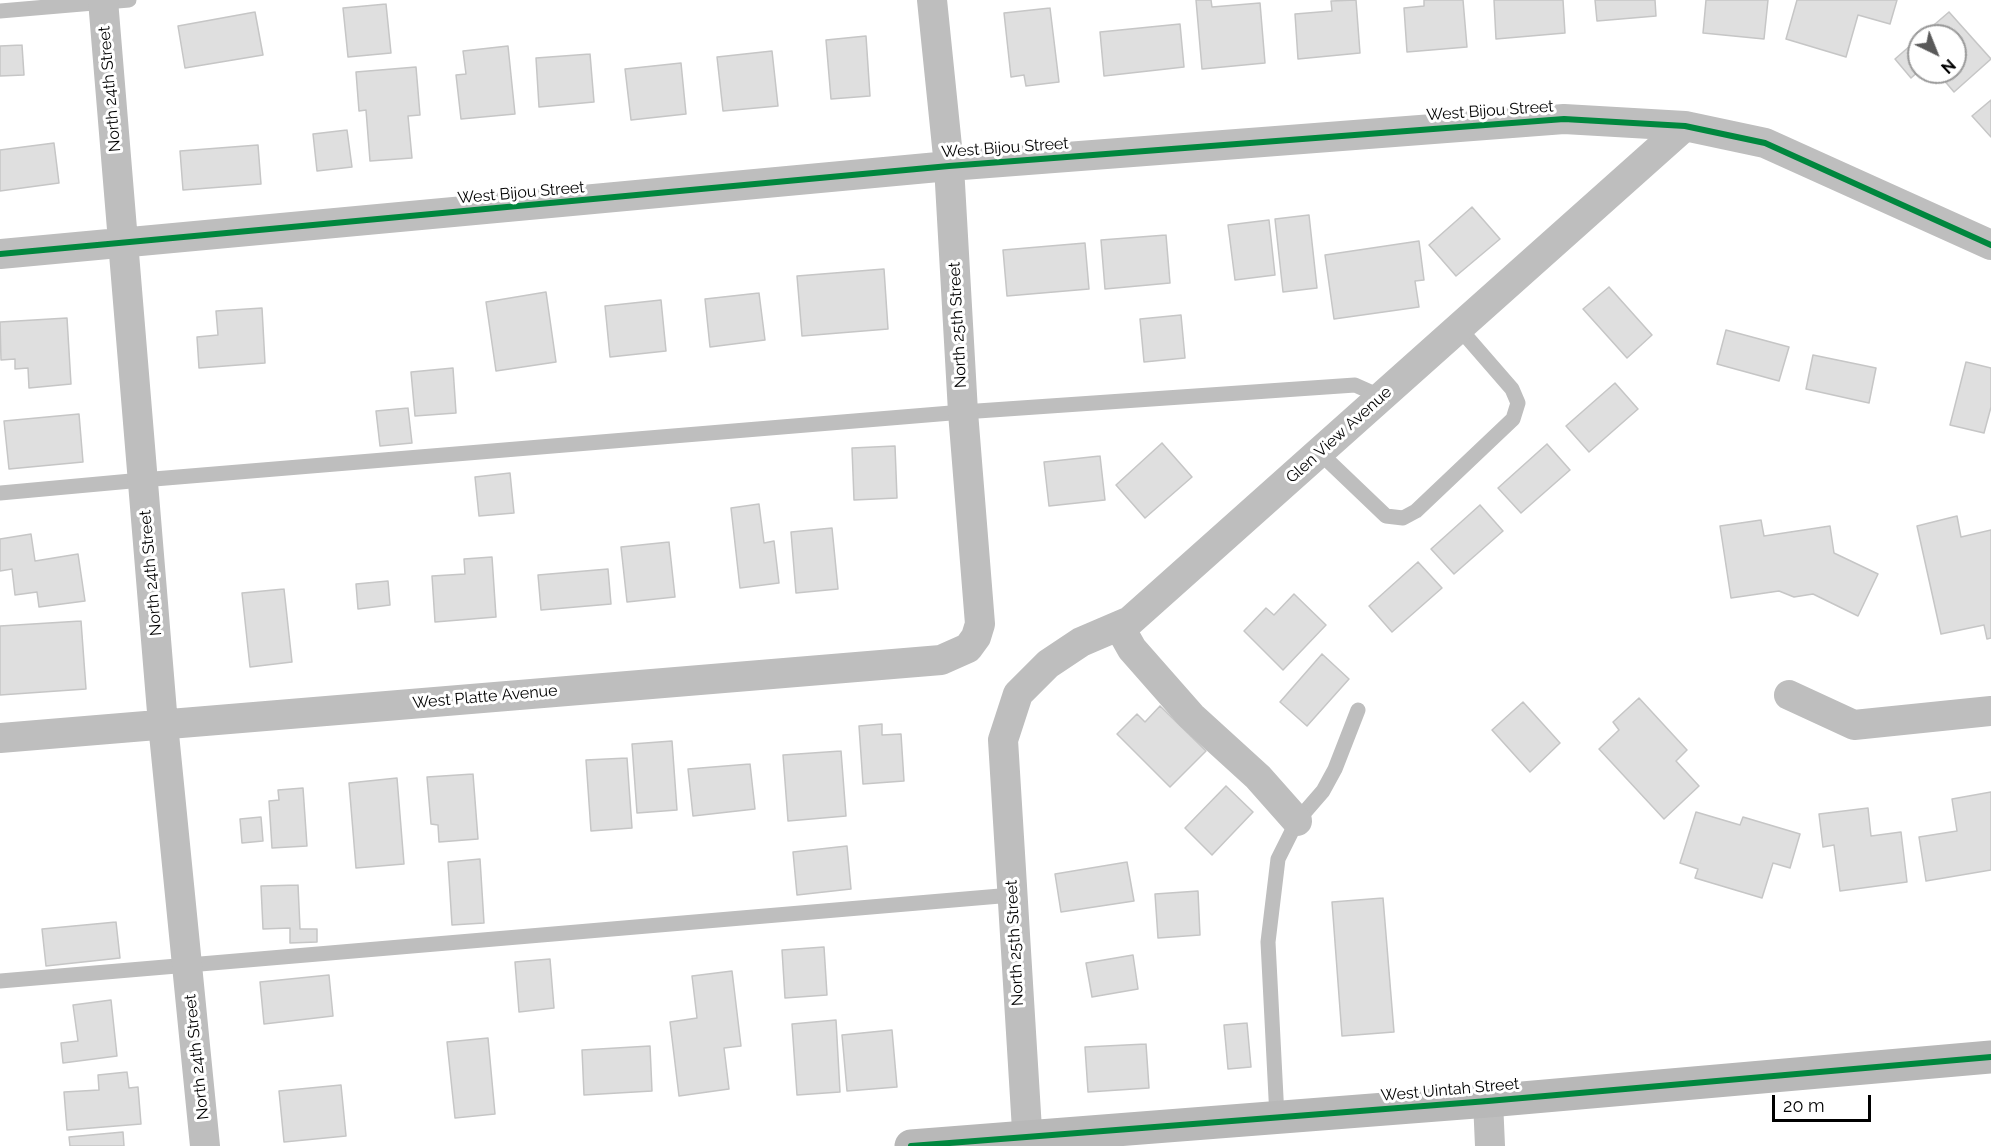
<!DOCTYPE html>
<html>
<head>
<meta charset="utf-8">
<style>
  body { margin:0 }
  #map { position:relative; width:1991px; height:1146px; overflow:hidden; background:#fff; font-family:Raleway,sans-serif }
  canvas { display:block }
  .north { position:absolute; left:1907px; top:24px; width:60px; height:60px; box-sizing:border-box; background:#fff; border:2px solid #999; border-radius:50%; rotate:137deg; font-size:16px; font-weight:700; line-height:24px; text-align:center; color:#000 }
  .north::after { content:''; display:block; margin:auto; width:21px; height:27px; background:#595959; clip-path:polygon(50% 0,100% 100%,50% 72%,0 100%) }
  .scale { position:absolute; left:1772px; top:1095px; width:99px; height:27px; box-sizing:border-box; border:3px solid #000; border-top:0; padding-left:8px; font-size:18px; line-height:21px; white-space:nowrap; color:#000; -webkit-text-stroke:4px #fff; paint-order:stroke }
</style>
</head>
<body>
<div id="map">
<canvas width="1991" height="1146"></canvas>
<div class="north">N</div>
<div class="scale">20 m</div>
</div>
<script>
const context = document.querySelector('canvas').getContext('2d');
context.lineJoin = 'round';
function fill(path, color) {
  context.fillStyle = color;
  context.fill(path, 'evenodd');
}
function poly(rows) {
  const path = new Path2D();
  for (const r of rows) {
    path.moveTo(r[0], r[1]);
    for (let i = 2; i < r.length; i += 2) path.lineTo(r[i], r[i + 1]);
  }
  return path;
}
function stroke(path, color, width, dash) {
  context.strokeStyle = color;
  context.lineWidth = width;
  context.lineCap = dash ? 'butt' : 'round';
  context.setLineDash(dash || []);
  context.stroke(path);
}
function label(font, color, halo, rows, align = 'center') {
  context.font = font + ' Raleway,sans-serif';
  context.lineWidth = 6;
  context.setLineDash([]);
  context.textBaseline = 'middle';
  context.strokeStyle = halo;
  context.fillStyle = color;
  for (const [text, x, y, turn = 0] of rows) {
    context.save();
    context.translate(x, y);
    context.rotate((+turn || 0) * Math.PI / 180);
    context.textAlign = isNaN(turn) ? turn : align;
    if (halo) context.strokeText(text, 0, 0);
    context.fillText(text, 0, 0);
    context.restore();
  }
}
const building = poly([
  [1196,0,1211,0,1212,7,1260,3,1265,63,1202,69,1196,0],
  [1356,0,1360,53,1298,59,1295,14,1332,11,1331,1,1356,0],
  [1424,0,1463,0,1467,47,1407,52,1404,8,1424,6,1424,0],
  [1494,0,1563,0,1565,33,1496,39,1494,0],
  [1595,0,1655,0,1656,16,1597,21,1595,0],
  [1706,0,1768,0,1764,39,1703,33,1706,0],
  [1797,0,1897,0,1890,24,1858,15,1846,57,1786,39,1797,0],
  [386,4,391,53,348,57,343,8,386,4],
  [1050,8,1059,82,1026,86,1024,75,1011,77,1004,13,1050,8],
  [255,12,263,55,185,68,178,26,255,12],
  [1949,12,1991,59,1954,92,1937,72,1955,72,1955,36,1921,36,1949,12],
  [1180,24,1184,67,1104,76,1100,32,1180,24],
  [866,36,870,96,831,99,826,40,866,36],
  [1919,38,1919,71,1911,78,1895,59,1919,38],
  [22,45,24,75,0,76,0,46,22,45],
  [508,46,515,114,461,119,456,75,466,74,463,51,508,46],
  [772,51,778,106,723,111,717,57,772,51],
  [590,54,594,102,539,107,536,58,590,54],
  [681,63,686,114,631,120,625,69,681,63],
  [416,67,420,115,408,116,412,158,370,161,366,110,359,111,356,72,416,67],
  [1991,100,1991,137,1972,116,1991,100],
  [347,130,352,167,317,171,313,134,347,130],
  [54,143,59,183,0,191,0,150,54,143],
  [258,145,261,184,183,190,180,151,258,145],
  [1472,207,1500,239,1456,276,1429,245,1472,207],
  [1309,215,1317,288,1283,292,1275,219,1309,215],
  [1269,220,1275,275,1235,280,1228,225,1269,220],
  [1166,235,1170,283,1105,289,1101,240,1166,235],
  [1419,241,1424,280,1415,281,1419,307,1334,319,1325,255,1419,241],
  [1085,243,1089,289,1007,296,1003,250,1085,243],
  [884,269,888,329,802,336,797,276,884,269],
  [1609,287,1652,335,1627,358,1583,309,1609,287],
  [546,292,556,362,496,371,486,302,546,292],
  [759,293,765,340,710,347,705,299,759,293],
  [661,300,666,351,610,357,605,306,661,300],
  [262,308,265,363,199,368,197,337,218,335,216,311,262,308],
  [1181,315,1185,358,1144,362,1140,319,1181,315],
  [67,318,71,384,29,388,28,368,15,369,15,359,1,360,0,322,67,318],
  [1726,330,1789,347,1779,381,1717,364,1726,330],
  [1813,355,1876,368,1869,403,1806,389,1813,355],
  [1966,362,1991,368,1991,407,1984,433,1950,425,1966,362],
  [453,368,456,413,415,416,411,372,453,368],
  [1615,383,1638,409,1589,452,1566,426,1615,383],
  [408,408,412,443,380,446,376,411,408,408],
  [79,414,83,462,9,469,4,421,79,414],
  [1162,443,1192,477,1145,518,1116,485,1162,443],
  [1547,444,1570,470,1521,513,1498,488,1547,444],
  [895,446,897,498,854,500,852,448,895,446],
  [1100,456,1105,500,1049,506,1044,462,1100,456],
  [510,473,514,513,479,516,475,477,510,473],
  [759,504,764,543,774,541,779,583,740,588,731,508,759,504],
  [1480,505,1503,531,1454,574,1431,549,1480,505],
  [1957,516,1961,537,1991,530,1991,638,1987,639,1984,625,1941,634,1917,526,1957,516],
  [1761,520,1764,536,1830,526,1834,553,1878,574,1858,616,1813,594,1794,597,1779,591,1731,598,1720,526,1761,520],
  [832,528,838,589,796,593,791,532,832,528],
  [31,534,35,561,78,554,85,601,39,607,37,592,15,595,12,569,0,571,0,539,31,534],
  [669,542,675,597,627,602,621,547,669,542],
  [492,557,496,617,435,622,432,576,465,574,464,559,492,557],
  [1418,562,1442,588,1392,632,1369,606,1418,562],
  [608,569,611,604,541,610,538,575,608,569],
  [388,581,390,605,358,609,356,584,388,581],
  [284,589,292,662,250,667,242,593,284,589],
  [1294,594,1326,625,1283,670,1244,631,1266,608,1274,615,1294,594],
  [81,621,86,689,0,695,0,626,81,621],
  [1322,654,1349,679,1307,726,1280,702,1322,654],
  [1639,698,1687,750,1676,761,1699,786,1664,819,1599,749,1619,730,1613,722,1639,698],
  [1523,702,1560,743,1530,772,1492,730,1523,702],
  [1160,706,1206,751,1170,787,1117,734,1137,714,1145,722,1160,706],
  [882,724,882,735,901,734,904,781,863,784,859,726,882,724],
  [672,741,677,810,637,813,632,744,672,741],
  [841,751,846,816,788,821,783,755,841,751],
  [627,758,632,828,591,831,586,760,627,758],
  [750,764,755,809,693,816,688,769,750,764],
  [473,774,478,839,439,842,438,825,431,824,427,777,473,774],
  [397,778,404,864,356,868,349,783,397,778],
  [1226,786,1253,812,1212,855,1185,828,1226,786],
  [303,788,307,846,272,848,269,801,279,800,278,790,303,788],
  [1991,792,1991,870,1926,881,1919,837,1957,831,1952,799,1991,792],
  [1868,808,1871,836,1901,832,1907,882,1840,891,1834,845,1823,847,1819,814,1868,808],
  [1696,812,1740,825,1743,817,1800,834,1790,868,1773,863,1762,898,1695,878,1698,869,1680,863,1696,812],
  [261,817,263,841,242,843,240,819,261,817],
  [847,846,851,889,797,895,793,852,847,846],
  [480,859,484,923,452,925,448,862,480,859],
  [1127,862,1134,901,1061,912,1055,874,1127,862],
  [298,885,300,929,317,929,317,942,290,943,290,928,263,929,261,886,298,885],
  [1198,891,1200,935,1158,938,1155,894,1198,891],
  [1383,898,1394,1032,1342,1036,1332,902,1383,898],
  [116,922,120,958,46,966,42,929,116,922],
  [824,947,827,995,785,998,782,950,824,947],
  [1133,955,1138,989,1092,997,1086,963,1133,955],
  [550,959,554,1008,519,1012,515,962,550,959],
  [732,971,741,1046,724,1048,729,1089,679,1096,670,1022,697,1018,692,976,732,971],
  [329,975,333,1016,264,1024,260,982,329,975],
  [111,1000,117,1056,63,1063,61,1043,78,1041,73,1005,111,1000],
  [836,1020,840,1092,797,1095,792,1024,836,1020],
  [1247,1023,1251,1067,1228,1069,1224,1025,1247,1023],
  [892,1030,897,1087,847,1091,842,1035,892,1030],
  [488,1038,495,1114,455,1118,447,1042,488,1038],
  [1146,1044,1149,1088,1088,1092,1085,1047,1146,1044],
  [650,1046,652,1091,584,1095,582,1050,650,1046],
  [127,1072,129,1088,138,1087,141,1124,67,1130,64,1092,99,1090,98,1075,127,1072],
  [341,1085,346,1136,284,1142,279,1091,341,1085],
  [123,1132,124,1146,70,1146,69,1137,123,1132]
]);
fill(building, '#dfdfdf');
stroke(building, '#c6c6c6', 1.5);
stroke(poly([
  [0,11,129,0],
  [1319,452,1386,516,1403,518,1416,511,1513,419,1518,403,1512,389,1459,328],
  [0,493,142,480,963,412,1355,385,1382,397],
  [0,981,1012,895],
  [1277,1117,1268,942,1278,859,1297,821,1323,791,1335,769,1358,710]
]), '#bebebe', 15);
stroke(poly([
  [103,0,163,724,205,1146],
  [0,254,949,166,1564,119,1685,126,1765,143,1991,245],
  [1119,626,1132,649,1191,716,1258,777,1297,821],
  [1789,695,1854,725,1991,711],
  [0,738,941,660,968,648,976,637,980,624,963,412,949,166,932,0],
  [1488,1101,1490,1146],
  [1028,1146,1003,740,1018,694,1048,664,1081,642,1130,621,1685,126]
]), '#bebebe', 30);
stroke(poly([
  [911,1146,1488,1101,1991,1057]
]), '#b8b8b8', 33);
stroke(poly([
  [0,254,949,166,1564,119,1685,126,1765,143,1991,245],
  [911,1146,1488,1101,1991,1057]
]), '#00873e', 6);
label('16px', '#000', '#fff', [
  ["North 24th Street",110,89,-95],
  ["West Bijou Street",1490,111,-4],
  ["West Bijou Street",1005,148,-4],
  ["West Bijou Street",521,193,-5],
  ["North 25th Street",958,325,-93],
  ["Glen View Avenue",1339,435,-42],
  ["North 24th Street",151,573,-95],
  ["West Platte Avenue",485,697,-5],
  ["North 25th Street",1015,943,-93],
  ["North 24th Street",197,1057,-96],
  ["West Uintah Street",1450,1090,-5]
]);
</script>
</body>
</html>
